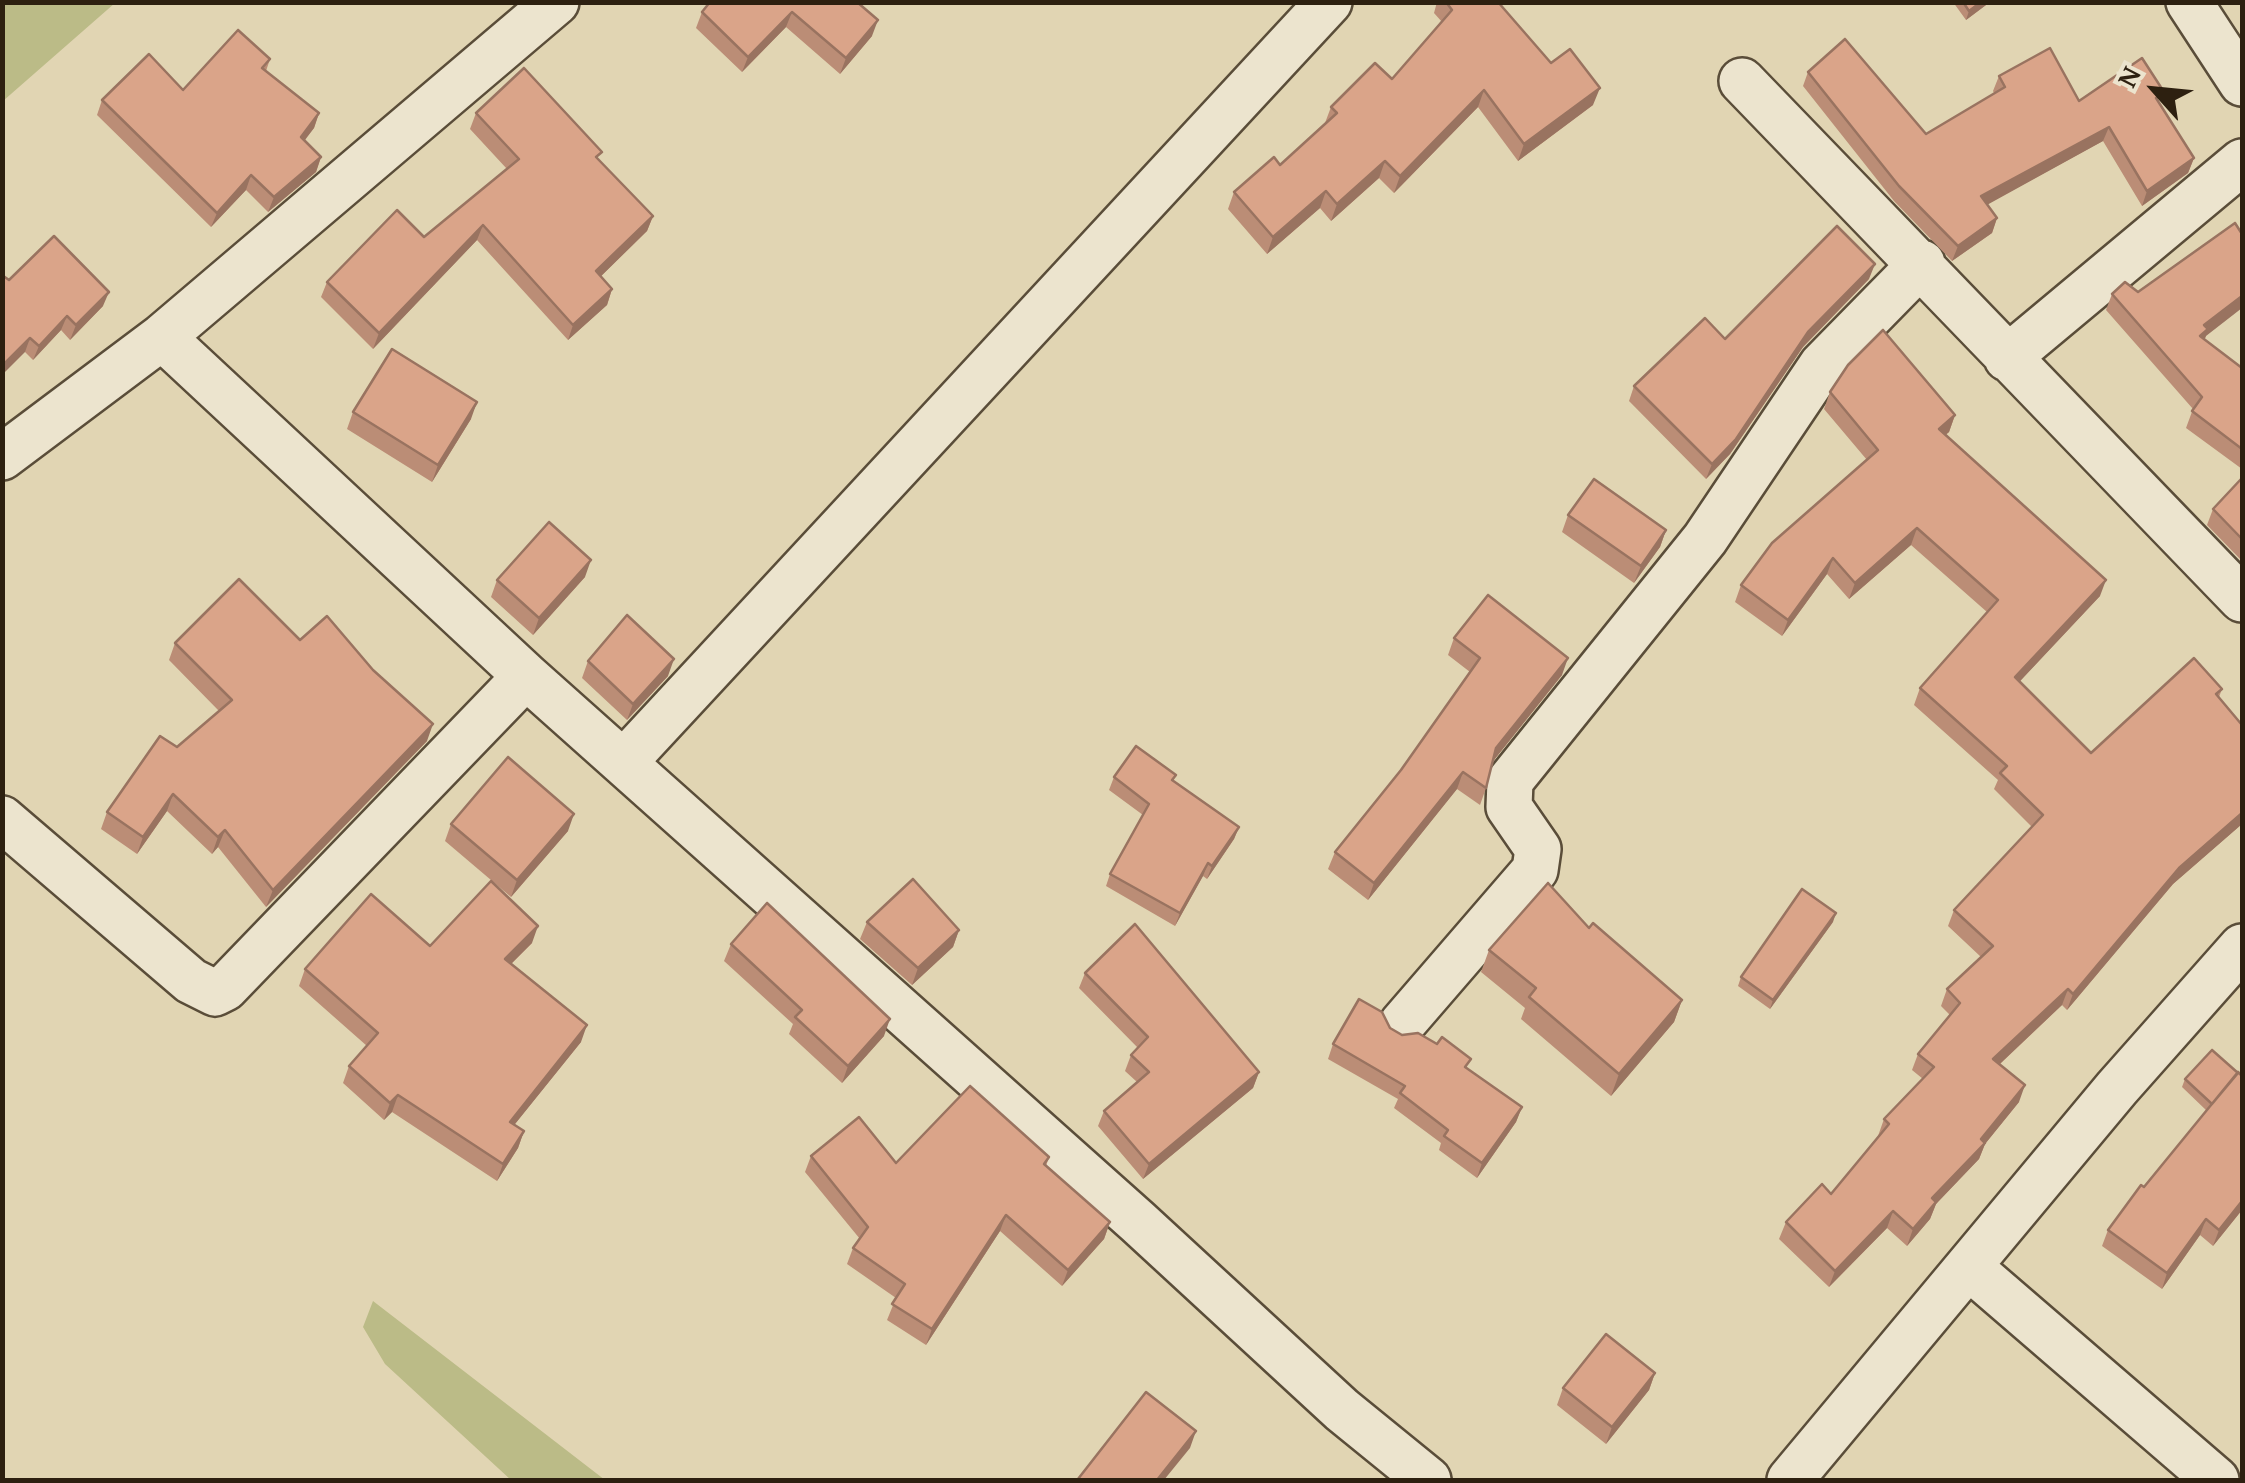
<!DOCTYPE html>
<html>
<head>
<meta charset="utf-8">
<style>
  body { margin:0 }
  #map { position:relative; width:2245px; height:1483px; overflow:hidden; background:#e1d5b3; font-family:"Gentium Book Plus",serif }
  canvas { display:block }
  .frame { position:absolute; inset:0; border:5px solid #2d2010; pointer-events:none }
  .north { position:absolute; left:2105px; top:40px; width:100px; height:100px; -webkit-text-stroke:8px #ece4ce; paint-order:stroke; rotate:297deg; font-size:28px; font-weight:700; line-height:40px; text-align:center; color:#2d2010 }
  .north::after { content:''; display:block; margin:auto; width:35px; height:45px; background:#2d2010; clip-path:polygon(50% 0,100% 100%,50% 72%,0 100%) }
</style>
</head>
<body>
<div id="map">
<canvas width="2245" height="1483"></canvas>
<div class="frame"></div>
<div class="north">N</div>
</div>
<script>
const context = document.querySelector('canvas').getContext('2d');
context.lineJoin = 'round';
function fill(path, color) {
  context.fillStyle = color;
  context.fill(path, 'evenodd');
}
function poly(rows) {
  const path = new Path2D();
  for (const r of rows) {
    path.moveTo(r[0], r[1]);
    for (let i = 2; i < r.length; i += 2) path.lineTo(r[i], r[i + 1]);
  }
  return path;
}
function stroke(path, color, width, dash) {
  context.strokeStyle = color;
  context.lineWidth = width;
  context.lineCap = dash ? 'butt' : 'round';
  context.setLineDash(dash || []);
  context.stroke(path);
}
fill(poly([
  [3,2,115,2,115,3,3,101],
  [373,1301,605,1480,511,1480,385,1364,363,1327]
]), '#bbbb87');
const minor = poly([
  [2189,2,2242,83],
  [1742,81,2242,599],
  [162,337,526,676,1138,1222,1342,1410,1428,1480],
  [2007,358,2242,162],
  [2,457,162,337,556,2],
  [624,762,1329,2],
  [2,819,191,981,215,993,225,988,526,676],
  [1402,1024,1535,870,1538,849,1509,807,1510,781,1705,539,1822,365,1922,263],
  [1969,1267,2216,1480],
  [1790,1480,2117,1088,2242,947]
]);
stroke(minor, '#5a4d39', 50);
stroke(minor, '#ece4ce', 45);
fill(poly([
  [857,2,872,36,840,74,786,27,742,72,696,28,702,12],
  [1437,2,1498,2,1551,63,1593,105,1518,161,1478,107,1394,193,1379,178,1331,221,1320,208,1267,254,1228,209,1234,192,1280,165,1325,123,1331,107,1392,79,1442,22,1434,13],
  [1953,2,1990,2,1966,20],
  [270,59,266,71,319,113,314,128,304,140,321,157,316,172,268,212,246,190,211,227,97,115,102,100,183,90],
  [1808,72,1926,134,1994,93,1993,91,1999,76,2079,101,2160,104,2194,158,2188,173,2142,206,2103,141,1987,204,1997,218,1992,233,1952,261,1894,201,1803,86],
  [476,113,599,160,653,216,647,231,601,276,612,289,607,305,568,340,477,240,373,349,321,297,327,282,424,237,507,169,470,129],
  [1869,279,1803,347,1730,454,1706,479,1629,401,1634,386,1725,339],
  [9,280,103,306,70,340,61,330,33,360,25,352],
  [2112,294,2206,336,2204,340,2242,368,2242,469,2186,428,2193,409,2106,310],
  [1830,392,1955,415,1949,432,1945,435,2100,596,2019,682,2091,753,2222,689,2219,697,2242,725,2242,824,2173,884,2067,1010,2062,1005,2000,1064,2019,1102,1985,1144,1979,1159,1936,1204,1930,1219,1907,1246,1887,1228,1829,1287,1779,1239,1786,1222,1831,1194,1878,1136,1884,1119,1923,1079,1912,1070,1918,1054,1950,1015,1941,1006,1947,989,1981,957,1948,926,1954,910,2032,827,1994,789,1998,780,1914,705,1920,688,1987,612,1911,545,1849,599,1827,574,1782,636,1735,602,1741,585,1867,460,1824,409],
  [353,412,471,419,432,482,347,429],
  [2242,478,2242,561,2207,525,2213,509],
  [1568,515,1666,530,1660,547,1634,583,1562,532],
  [585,577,533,635,491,597,497,580],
  [1454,638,1562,675,1493,761,1486,788,1480,805,1457,789,1368,900,1328,869,1335,852,1401,770,1470,672,1448,655],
  [300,640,427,741,266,907,218,847,212,854,167,811,137,854,101,829,107,812,219,711,169,660,175,643],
  [588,661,668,676,627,720,582,678],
  [1176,775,1173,781,1239,827,1234,839,1207,879,1203,876,1175,926,1106,886,1110,874,1143,815,1109,790,1114,777],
  [451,824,568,831,511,897,445,841],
  [867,922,959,930,953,947,912,985,860,939],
  [1833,922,1770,1009,1738,986,1741,977],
  [1589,928,1682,1000,1674,1022,1611,1096,1521,1019,1525,1008,1481,972,1489,950],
  [532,943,511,964,581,1042,514,1125,524,1131,518,1148,497,1181,392,1112,384,1120,343,1083,349,1066,367,1046,299,986,305,969,430,946],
  [731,944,884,1036,842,1083,789,1034,793,1024,724,961],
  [1085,973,1259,1072,1253,1088,1143,1179,1098,1126,1104,1111,1137,1082,1125,1071,1131,1055,1138,1048,1079,988],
  [1333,1044,1467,1068,1522,1107,1516,1122,1477,1178,1439,1150,1441,1143,1394,1108,1398,1099,1328,1059],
  [2238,1073,2242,1076,2242,1210,2213,1246,2200,1235,2162,1289,2102,1246,2108,1230,2207,1111,2182,1087,2185,1079],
  [811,1156,896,1163,1049,1157,1046,1166,1110,1222,1104,1239,1062,1286,1000,1231,926,1345,887,1320,896,1298,847,1264,853,1248,860,1239,805,1172],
  [1655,1373,1649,1390,1606,1444,1557,1405,1563,1388]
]), '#bb8d76');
fill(poly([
  [1981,2,1990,2,1966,20,1969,11],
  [792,12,786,27,742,72,748,57],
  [878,20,872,36,840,74,846,58],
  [1600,88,1593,105,1518,161,1524,144],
  [1484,90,1478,107,1394,193,1400,176],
  [319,113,314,128,296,152,301,137],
  [2109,127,2103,141,1976,211,1981,196],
  [321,157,316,172,268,212,274,197],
  [2194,158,2188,173,2142,206,2147,191],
  [1385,161,1379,178,1331,221,1337,204],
  [251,175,246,190,211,227,217,213],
  [1326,191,1320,208,1267,254,1273,237],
  [653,216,647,231,590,287,596,271],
  [1997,218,1992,233,1952,261,1958,246],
  [483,225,477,240,373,349,379,333],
  [1875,264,1869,279,1803,347,1730,454,1706,479,1712,464,1808,332],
  [612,289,607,305,568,340,573,325],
  [109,292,103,306,70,340,76,325],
  [2242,296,2242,308,2206,336,2202,345,2194,353,2204,325],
  [67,316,61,330,33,360,39,346],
  [30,338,25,352,2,375,2,366],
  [477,402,471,419,432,482,438,465],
  [1955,415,1949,432,1933,446,1939,429],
  [1917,528,1911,545,1849,599,1855,583],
  [1666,530,1660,547,1634,583,1641,566],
  [1833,558,1827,574,1782,636,1788,620],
  [591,560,585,577,533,635,539,618],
  [2106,580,2100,596,2008,694,2015,677],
  [1568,658,1562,675,1490,765,1496,748],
  [674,659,668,676,627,720,633,704],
  [433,724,427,741,266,907,273,890],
  [1463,772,1457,789,1368,900,1374,883],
  [173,794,167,811,137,854,143,837],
  [2242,813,2242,824,2173,884,2067,1010,2073,994,2179,868],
  [574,814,568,831,511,897,517,880],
  [1239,827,1234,839,1207,879,1212,866],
  [225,830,218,847,212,854,218,837],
  [1208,863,1203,876,1175,926,1180,913],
  [1836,913,1833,922,1770,1009,1773,1000],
  [538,926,532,943,499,976,505,959],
  [959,930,953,947,912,985,918,968],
  [2068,989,2062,1005,1987,1076,1993,1059],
  [1682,1000,1674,1022,1611,1096,1619,1074],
  [890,1019,884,1036,842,1083,848,1066],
  [587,1025,581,1042,503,1139,510,1122],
  [1259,1072,1253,1088,1143,1179,1149,1164],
  [2025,1085,2019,1102,1985,1144,1979,1159,1936,1204,1930,1219,1907,1246,1913,1229,1932,1198],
  [398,1095,392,1112,384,1120,390,1103],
  [1522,1107,1516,1122,1477,1178,1482,1163],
  [524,1131,518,1148,497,1181,503,1164],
  [2242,1201,2242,1210,2213,1246,2219,1230],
  [1893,1211,1887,1228,1829,1287,1835,1271],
  [1006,1215,1000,1231,926,1345,932,1329],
  [2206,1219,2200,1235,2162,1289,2167,1273],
  [1110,1222,1104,1239,1062,1286,1068,1270],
  [1655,1373,1649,1390,1606,1444,1612,1427],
  [1196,1431,1190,1448,1164,1480,1157,1480]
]), '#997360');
const building = poly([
  [710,2,857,2,878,20,846,58,792,12,748,57,702,12,710,2],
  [1446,2,1498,2,1551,63,1570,49,1600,88,1524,144,1484,90,1400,176,1385,161,1337,204,1326,191,1273,237,1234,192,1274,157,1280,165,1337,113,1331,107,1375,63,1392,79,1452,10,1446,2],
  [1963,2,1981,2,1969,11,1963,2],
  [238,30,270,59,262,68,319,113,301,137,321,157,274,197,251,175,217,213,102,100,149,54,183,90,238,30],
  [1845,39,1926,134,2005,87,1999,76,2050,48,2079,101,2142,58,2164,92,2156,98,2194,158,2147,191,2109,127,1981,196,1997,218,1958,246,1899,186,1808,72,1845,39],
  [524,68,602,152,596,157,653,216,596,271,612,289,573,325,483,225,379,333,327,282,397,210,424,237,519,159,476,113,524,68],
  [2235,223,2242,234,2242,296,2204,325,2208,329,2200,336,2242,368,2242,449,2192,411,2202,397,2112,294,2125,282,2138,292,2235,223],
  [1837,226,1875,264,1808,332,1736,439,1712,464,1634,386,1705,318,1725,339,1837,226],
  [54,236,109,292,76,325,67,316,39,346,30,338,2,366,2,275,9,280,54,236],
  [1883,330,1955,415,1939,429,2106,580,2015,677,2091,753,2194,658,2222,689,2216,694,2242,725,2242,813,2179,868,2073,994,2068,989,1993,1059,2025,1085,1981,1139,1985,1143,1932,1198,1936,1202,1913,1229,1893,1211,1835,1271,1786,1222,1822,1184,1831,1194,1889,1124,1884,1119,1934,1067,1918,1054,1960,1003,1947,989,1993,946,1954,910,2043,815,2000,773,2007,766,1920,688,1998,600,1917,528,1855,583,1833,558,1788,620,1741,585,1772,543,1878,450,1830,392,1848,365,1883,330],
  [392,349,477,402,438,465,353,412,392,349],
  [2242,478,2242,539,2213,509,2242,478],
  [1594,479,1666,530,1641,566,1568,515,1594,479],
  [549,522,591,560,539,618,497,580,549,522],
  [239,579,300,640,327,616,373,670,433,724,273,890,225,830,218,837,173,794,143,837,107,812,160,736,177,747,232,700,175,643,239,579],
  [1488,595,1568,658,1496,748,1486,788,1463,772,1374,883,1335,852,1401,770,1480,658,1454,638,1488,595],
  [627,615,674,659,633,704,588,661,627,615],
  [1136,746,1176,775,1172,780,1239,827,1212,866,1208,863,1180,913,1110,874,1149,804,1114,777,1136,746],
  [508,757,574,814,517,880,451,824,508,757],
  [913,879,959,930,918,968,867,922,913,879],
  [491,881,538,926,505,959,587,1025,510,1122,524,1131,503,1164,398,1095,390,1103,349,1066,378,1033,305,969,371,894,430,946,491,881],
  [1548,883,1589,928,1593,923,1682,1000,1619,1074,1529,997,1536,988,1489,950,1548,883],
  [1802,889,1836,913,1773,1000,1741,977,1802,889],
  [767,903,890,1019,848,1066,795,1017,802,1010,731,944,767,903],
  [1135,924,1259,1072,1149,1164,1104,1111,1149,1072,1131,1055,1148,1037,1085,973,1135,924],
  [1359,999,1382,1012,1390,1028,1402,1035,1418,1033,1437,1044,1442,1037,1471,1059,1465,1067,1522,1107,1482,1163,1444,1136,1448,1130,1400,1093,1405,1086,1333,1044,1359,999],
  [2212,1050,2238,1073,2212,1104,2185,1079,2212,1050],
  [2238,1072,2242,1076,2242,1201,2219,1230,2206,1219,2167,1273,2108,1230,2141,1185,2144,1187,2238,1072],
  [970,1086,1049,1157,1044,1164,1110,1222,1068,1270,1006,1215,932,1329,892,1304,905,1284,853,1248,868,1227,811,1156,859,1117,896,1163,970,1086],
  [1606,1334,1655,1373,1612,1427,1563,1388,1606,1334],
  [1146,1392,1196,1431,1157,1480,1080,1480,1078,1479,1146,1392]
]);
fill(building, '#daa489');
stroke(building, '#997360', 2.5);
</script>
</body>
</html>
